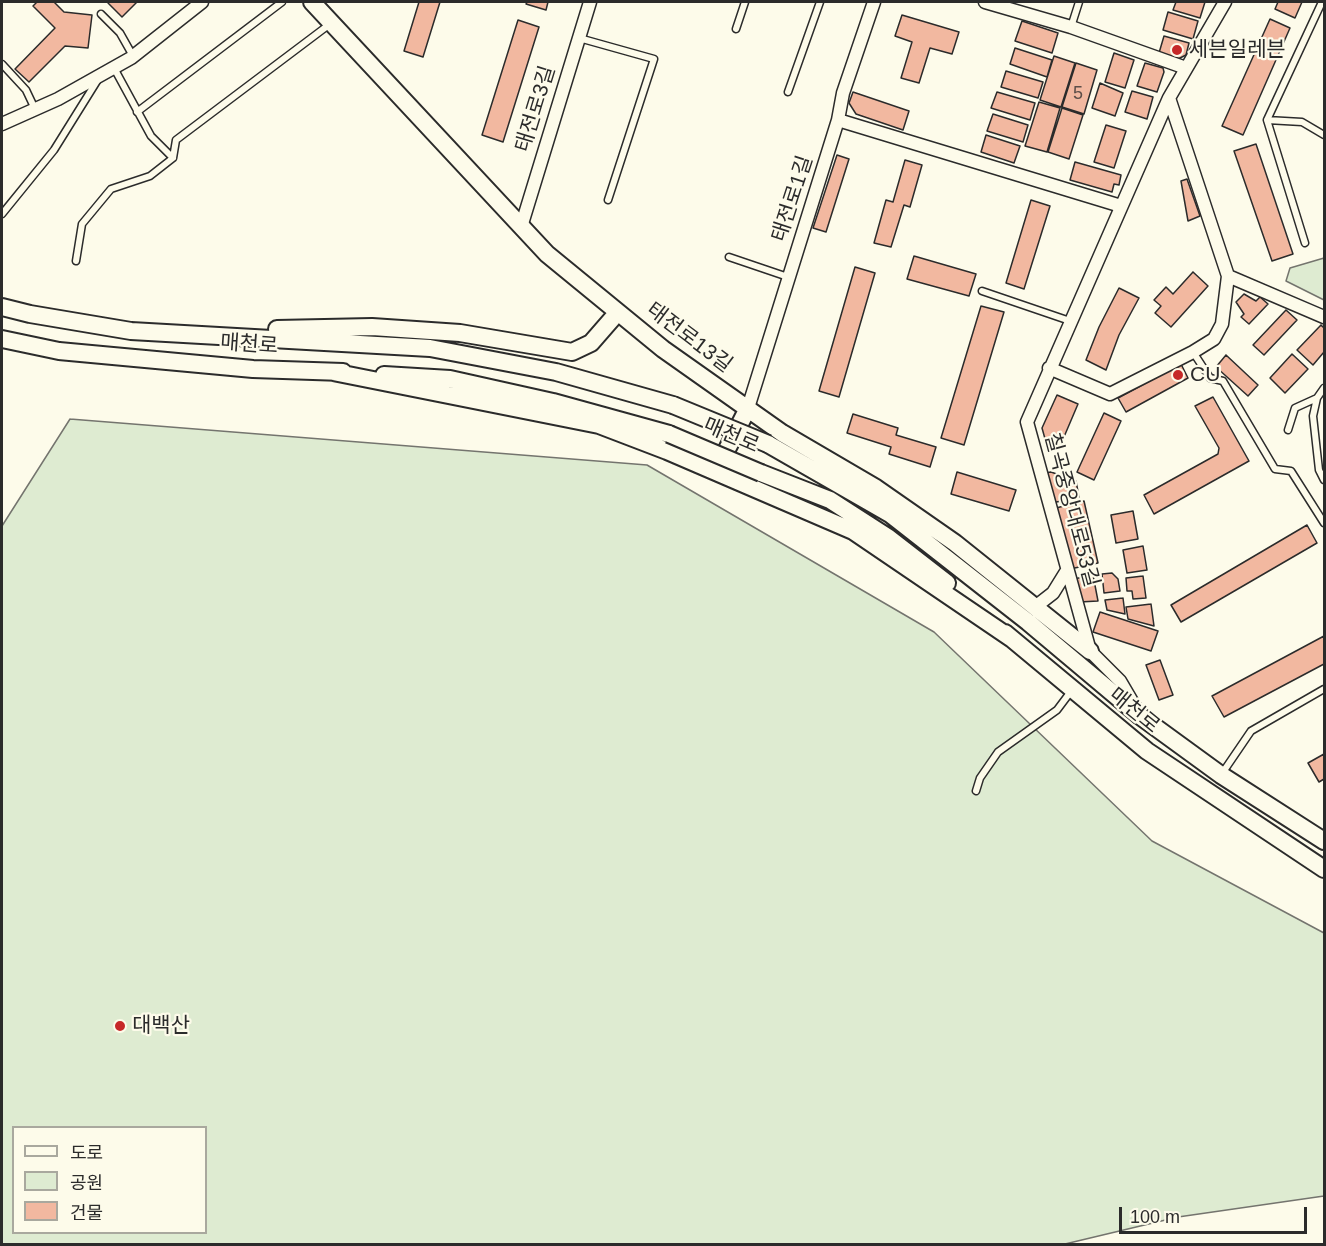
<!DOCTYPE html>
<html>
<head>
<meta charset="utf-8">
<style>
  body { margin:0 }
  #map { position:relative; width:1326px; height:1246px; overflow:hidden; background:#fdfbea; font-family:Arial,"Noto Sans KR",sans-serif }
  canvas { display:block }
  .frame { position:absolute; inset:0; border:3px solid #2b2b2b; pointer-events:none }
  .legend { position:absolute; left:12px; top:1126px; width:195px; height:108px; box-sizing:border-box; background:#fdfbea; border:2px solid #a9a89e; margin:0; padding:8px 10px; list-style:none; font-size:18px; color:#2b2b2b }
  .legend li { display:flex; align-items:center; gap:12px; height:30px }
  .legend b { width:30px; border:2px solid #a9a89e }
  .scale { position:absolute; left:1119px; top:1207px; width:188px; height:27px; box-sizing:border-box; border:3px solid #2b2b2b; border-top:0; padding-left:8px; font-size:18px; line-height:21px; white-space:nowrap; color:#2b2b2b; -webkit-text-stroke:4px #fdfbea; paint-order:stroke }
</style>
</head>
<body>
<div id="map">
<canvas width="1326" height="1246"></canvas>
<div class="frame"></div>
<ul class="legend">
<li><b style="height:8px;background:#fdfbea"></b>도로</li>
<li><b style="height:16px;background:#deebd1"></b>공원</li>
<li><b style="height:16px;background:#f2b8a0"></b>건물</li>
</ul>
<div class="scale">100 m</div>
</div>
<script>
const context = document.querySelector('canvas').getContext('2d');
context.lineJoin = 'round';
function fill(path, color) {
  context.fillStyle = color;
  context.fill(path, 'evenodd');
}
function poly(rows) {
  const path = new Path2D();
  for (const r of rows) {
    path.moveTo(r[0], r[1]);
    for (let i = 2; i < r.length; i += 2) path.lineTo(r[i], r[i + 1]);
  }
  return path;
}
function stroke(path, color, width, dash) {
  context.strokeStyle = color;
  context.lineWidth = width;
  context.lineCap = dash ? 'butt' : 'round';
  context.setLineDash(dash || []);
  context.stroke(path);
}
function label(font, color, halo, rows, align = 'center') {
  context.font = font + ' Arial,"Noto Sans KR",sans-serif';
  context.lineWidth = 4.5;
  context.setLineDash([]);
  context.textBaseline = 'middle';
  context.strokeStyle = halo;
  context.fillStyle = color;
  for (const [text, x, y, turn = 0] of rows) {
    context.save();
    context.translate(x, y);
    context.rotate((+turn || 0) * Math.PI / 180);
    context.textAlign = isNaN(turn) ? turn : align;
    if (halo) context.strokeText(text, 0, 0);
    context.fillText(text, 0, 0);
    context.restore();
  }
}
const green = poly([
  [1324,258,1324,300,1286,281,1290,268,1324,258],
  [70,419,647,465,934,632,1152,841,1324,933,1324,1196,1178,1217,1065,1244,2,1244,2,526,70,419],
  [14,1128,206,1128,206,1232,14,1232,14,1128]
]);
fill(green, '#deebd1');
stroke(green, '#74746e', 1.5);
const building = poly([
  [37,2,54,2,64,12,92,15,88,48,65,46,29,82,15,69,55,28,33,6,37,2],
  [109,2,137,2,122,17,108,3,109,2],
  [419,2,440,2,423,57,404,51,419,2],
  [527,2,548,2,546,10,526,4,527,2],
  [1176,2,1205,2,1200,18,1173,10,1176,2],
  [1278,2,1302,2,1295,18,1275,9,1278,2],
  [1168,12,1198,21,1193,39,1163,30,1168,12],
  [902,15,959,32,952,54,930,48,919,83,901,78,912,42,895,36,902,15],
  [1270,19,1290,28,1243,135,1222,126,1270,19],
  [518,20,539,27,503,142,482,135,518,20],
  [1022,21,1058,33,1052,53,1015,41,1022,21],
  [1164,36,1189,43,1186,55,1178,59,1159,53,1164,36],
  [1015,48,1052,60,1047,77,1010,64,1015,48],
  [1114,53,1134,60,1125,88,1105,82,1114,53],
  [1054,56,1075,63,1061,107,1040,100,1054,56],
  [1076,63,1097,70,1084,114,1062,107,1076,63],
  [1145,63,1163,68,1164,72,1157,92,1137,86,1145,63],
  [1006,71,1043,82,1038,98,1001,87,1006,71],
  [1100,83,1123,93,1115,116,1092,108,1100,83],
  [1132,91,1153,97,1147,119,1125,112,1132,91],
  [853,92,909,111,903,130,856,114,849,103,853,92],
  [997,92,1035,103,1030,120,991,108,997,92],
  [1039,102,1060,108,1047,152,1025,146,1039,102],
  [1062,108,1083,115,1069,159,1048,152,1062,108],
  [993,114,1028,125,1023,142,987,131,993,114],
  [1106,125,1126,131,1114,168,1094,162,1106,125],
  [986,135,1020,146,1014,163,981,152,986,135],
  [1256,144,1293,254,1272,261,1234,151,1256,144],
  [837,155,849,159,826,232,813,228,837,155],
  [905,160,922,165,910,207,904,205,891,247,874,243,886,200,893,202,905,160],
  [1075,162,1121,175,1119,185,1114,184,1112,192,1070,180,1075,162],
  [1187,179,1200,216,1188,221,1181,181,1187,179],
  [1031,200,1050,206,1024,289,1006,283,1031,200],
  [914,256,976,274,969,296,907,279,914,256],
  [855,267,875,273,839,397,819,391,855,267],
  [1193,272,1208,286,1171,327,1155,313,1161,306,1154,300,1166,287,1173,294,1193,272],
  [1119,288,1139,298,1119,335,1106,370,1086,360,1099,327,1119,288],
  [1244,294,1256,301,1260,297,1268,304,1249,324,1241,317,1244,314,1236,302,1244,294],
  [981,306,1004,312,964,445,941,438,981,306],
  [1286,310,1297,320,1264,355,1253,345,1286,310],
  [1321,325,1324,328,1324,352,1313,365,1297,350,1321,325],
  [1292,354,1308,369,1285,393,1270,378,1292,354],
  [1226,355,1258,385,1248,396,1216,367,1226,355],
  [1181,364,1188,378,1126,412,1118,398,1181,364],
  [1057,395,1078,404,1058,451,1047,446,1042,428,1057,395],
  [1213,397,1249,461,1154,514,1144,495,1218,454,1219,448,1195,406,1213,397],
  [1104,413,1121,421,1094,480,1077,472,1104,413],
  [853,414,898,428,896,435,936,447,930,467,889,454,891,447,847,433,853,414],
  [957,472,1016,490,1009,511,951,494,957,472],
  [1051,472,1076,481,1079,497,1052,503,1045,473,1051,472],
  [1084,501,1098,563,1070,569,1056,508,1084,501],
  [1133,511,1138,539,1116,543,1111,515,1133,511],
  [1307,525,1317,543,1181,622,1171,605,1307,525],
  [1143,546,1147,570,1127,573,1123,550,1143,546],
  [1112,573,1118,579,1120,591,1104,593,1102,574,1112,573],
  [1093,575,1098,601,1079,602,1074,579,1093,575],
  [1143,576,1146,598,1133,599,1132,591,1127,591,1126,578,1143,576],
  [1123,598,1125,614,1107,610,1105,600,1123,598],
  [1151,604,1154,626,1128,619,1126,607,1151,604],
  [1100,612,1158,631,1151,651,1093,632,1100,612],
  [1324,636,1324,664,1224,717,1212,696,1324,636],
  [1160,660,1173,695,1159,700,1146,665,1160,660],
  [1324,754,1324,779,1319,782,1308,763,1324,754]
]);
fill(building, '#f2b8a0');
stroke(building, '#2b2b2b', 1.5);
const service = poly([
  [101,14,120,33,133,56],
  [1071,27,1079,2],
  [736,29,745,2],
  [579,38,654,59,608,200],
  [2,64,26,90,35,109],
  [114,68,151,136,173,158,176,140,330,24],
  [788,92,820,2],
  [137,112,282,2],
  [1267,120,1302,122,1324,135],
  [2,214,54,150,97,81],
  [1305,243,1267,120,1322,2],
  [729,257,788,277],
  [76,261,82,224,111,189,150,176,173,158],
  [982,291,1070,321],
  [1193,352,1210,378,1223,381,1275,469,1291,471,1324,523],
  [1324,388,1317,398,1313,416,1319,470,1324,480],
  [1288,430,1295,408,1317,398],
  [1221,775,1251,731,1324,689],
  [976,791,980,778,998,752,1057,710,1072,690]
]);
const minor = poly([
  [985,2,1071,27,1186,68],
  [838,120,1121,206],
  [2,124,58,99,131,58,202,2],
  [521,227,590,2],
  [1228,276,1324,317],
  [1049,368,1110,394,1193,352,1214,339,1222,324,1228,276,1169,98],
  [748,408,838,120,843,93,874,2],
  [1035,607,1053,593,1066,572],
  [1137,710,1120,681,1090,651,1027,422,1169,98,1225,2]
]);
const secondary = poly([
  [312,2,547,254,663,349,782,433,876,488,955,543,1090,651],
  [2,307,30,314,131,331,430,348,556,372,673,405],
  [277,329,372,327,460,333,572,352,591,343,618,312],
  [2,339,59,351,253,369,343,372],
  [333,372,599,425,667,451,853,531,1012,639],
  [384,375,450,379,553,402,669,434],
  [768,444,890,514,1028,622,1140,716,1221,775,1324,841],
  [717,469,748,408],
  [761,473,830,500,889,538,947,583],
  [1005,633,1147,751,1324,869]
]);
stroke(service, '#2b2b2b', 9);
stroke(minor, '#2b2b2b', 15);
stroke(secondary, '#2b2b2b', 20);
stroke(service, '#fdfbea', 6);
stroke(minor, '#fdfbea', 12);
stroke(secondary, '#fdfbea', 16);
const secondaryBridge = poly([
  [673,405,768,444],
  [669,434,761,473]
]);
stroke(secondaryBridge, '#2b2b2b', 20, []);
stroke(secondaryBridge, '#fdfbea', 16);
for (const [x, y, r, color] of [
  [1177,50,6,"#c62828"],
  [1178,375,6,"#c62828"],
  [120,1026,6,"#c62828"]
]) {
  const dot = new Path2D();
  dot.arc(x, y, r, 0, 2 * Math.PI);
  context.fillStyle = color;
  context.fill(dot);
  stroke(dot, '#fdfbea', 2);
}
label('18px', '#5d4e48', null, [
  ["5",1078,94]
]);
label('21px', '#2b2b2b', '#fdfbea', [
  ["세븐일레븐",1189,50],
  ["CU",1190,375],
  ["대백산",132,1026]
], 'left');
label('21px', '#2b2b2b', '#fdfbea', [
  ["태전로3길",536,109,-73],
  ["태전로1길",793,199,-72],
  ["태전로13길",689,338,37],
  ["매천로",249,345,4],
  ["매천로",731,436,23],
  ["칠곡중앙대로53길",1071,510,75],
  ["매천로",1134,711,39]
]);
</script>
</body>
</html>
